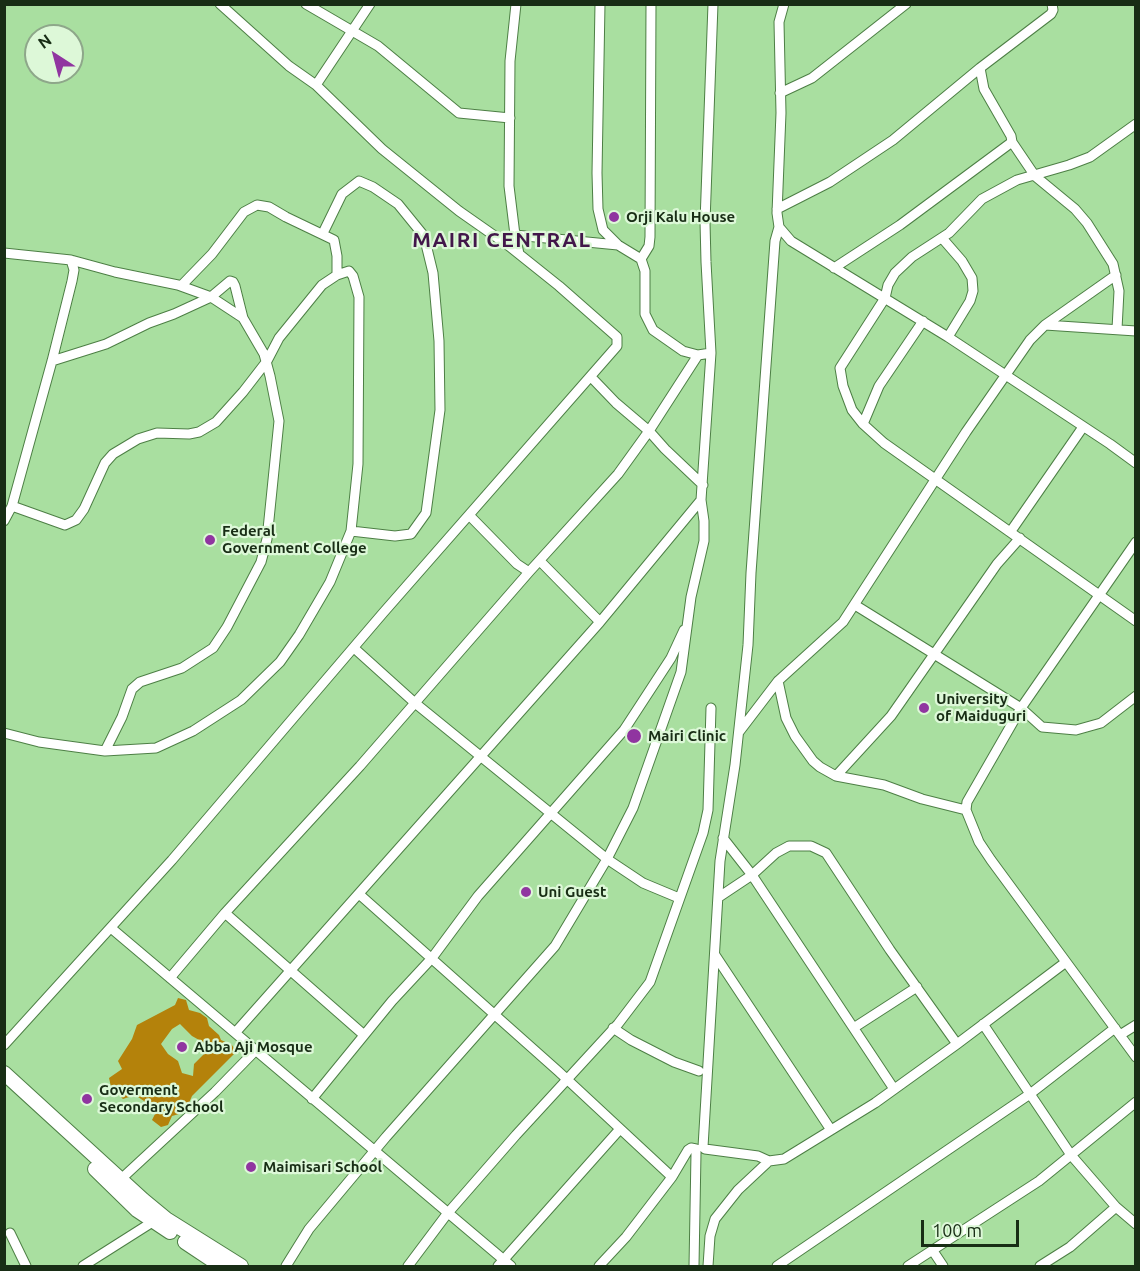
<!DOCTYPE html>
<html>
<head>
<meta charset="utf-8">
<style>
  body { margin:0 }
  #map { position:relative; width:1140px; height:1271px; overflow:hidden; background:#a9dfa0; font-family:Ubuntu,sans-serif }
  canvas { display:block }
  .frame { position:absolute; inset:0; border:6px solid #182d15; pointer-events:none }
  .north { position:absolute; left:24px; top:24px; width:60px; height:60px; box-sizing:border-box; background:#ddf8d8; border:2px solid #8ea78a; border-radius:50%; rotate:324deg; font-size:16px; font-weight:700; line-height:24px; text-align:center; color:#182d15 }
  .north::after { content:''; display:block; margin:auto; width:21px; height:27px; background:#9035a0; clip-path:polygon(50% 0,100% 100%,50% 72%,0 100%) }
  .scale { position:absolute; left:921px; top:1220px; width:98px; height:27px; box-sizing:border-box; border:3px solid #182d15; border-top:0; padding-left:8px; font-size:18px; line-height:21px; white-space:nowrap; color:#182d15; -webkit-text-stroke:4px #ddf8d8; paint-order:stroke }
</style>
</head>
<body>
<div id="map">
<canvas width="1140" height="1271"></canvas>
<div class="frame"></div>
<div class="north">N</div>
<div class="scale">100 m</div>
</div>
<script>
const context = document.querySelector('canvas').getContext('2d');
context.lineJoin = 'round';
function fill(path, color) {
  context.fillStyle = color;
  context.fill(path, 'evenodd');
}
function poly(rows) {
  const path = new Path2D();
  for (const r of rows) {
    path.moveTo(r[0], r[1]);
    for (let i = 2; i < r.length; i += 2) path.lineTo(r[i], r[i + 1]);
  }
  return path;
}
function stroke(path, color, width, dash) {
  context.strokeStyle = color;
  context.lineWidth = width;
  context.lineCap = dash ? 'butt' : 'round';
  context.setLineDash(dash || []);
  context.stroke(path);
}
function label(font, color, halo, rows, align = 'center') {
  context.font = font + ' Ubuntu,sans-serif';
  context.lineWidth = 4.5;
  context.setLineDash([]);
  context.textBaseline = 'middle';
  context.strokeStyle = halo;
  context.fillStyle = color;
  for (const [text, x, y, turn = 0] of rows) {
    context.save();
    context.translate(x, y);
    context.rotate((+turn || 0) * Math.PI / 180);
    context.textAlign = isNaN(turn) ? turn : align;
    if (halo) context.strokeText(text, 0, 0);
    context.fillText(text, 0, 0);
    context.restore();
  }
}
fill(poly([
  [178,998,186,1000,189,1010,200,1013,207,1018,209,1026,219,1035,221,1040,232,1045,236,1052,192,1096,189,1103,181,1107,179,1114,172,1116,168,1125,161,1127,152,1120,155,1114,150,1105,135,1095,123,1099,111,1087,109,1078,122,1069,118,1061,132,1039,137,1025,175,1005],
  [180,1024,192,1036,208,1045,204,1054,194,1064,193,1076,182,1073,178,1061,168,1054,161,1044,172,1029]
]), '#b4820b');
const minor = poly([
  [306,4,378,46,459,113,510,118],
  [516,4,510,61,509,186,515,235,519,254],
  [600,4,597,173,598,209,603,230,618,245,641,259,645,271,645,314,653,330,683,351,698,355],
  [784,4,779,22,781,113,777,213,779,227,775,241,751,573,748,645,735,765,720,861,703,1147,705,1149,758,1156,769,1161,784,1159,875,1103,957,1044,1066,962],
  [316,85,370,4],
  [780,93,812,78,906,4],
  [1136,124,1090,157,1069,165,1017,180,982,199,949,233,912,257,895,273,888,285,885,298,840,368,843,386,852,410,863,424,884,443,1136,621],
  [1012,142,1035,176,1075,209,1087,223,1113,264,1119,291,1117,329],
  [777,209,830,182,893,140,980,68,1051,14,1053,10,1052,4],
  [779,227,791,241,948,337,1110,444,1136,463],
  [323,233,342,194,359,181,373,187,398,204,424,236,433,273,439,341,440,410,426,513,411,534,395,536,351,531],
  [515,235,618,245],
  [942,238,962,261,972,278,973,291,970,301,948,337],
  [4,253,71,260,115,272,178,285,211,297,243,318,264,354,270,376,279,421,267,539,261,562,227,627,213,648,182,668,140,682,132,689,122,717,105,751],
  [641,259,649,246,650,237,651,4],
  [834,268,900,225,1012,142,1011,136,984,89,980,68],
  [181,286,212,254,244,212,257,205,269,207,286,217,334,240,337,256,337,275],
  [1045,325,1136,331],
  [52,361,106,344,149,323,174,314,211,297,230,281,233,282,235,286,243,318],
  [591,377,616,403,649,431,665,449,703,485],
  [863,424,879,386,923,321],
  [469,515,517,564,529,572],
  [4,521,12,506,52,361,72,281,74,270,71,260],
  [1011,531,1083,427],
  [1136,542,1021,708,967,802,966,810,979,842,991,860,1136,1057],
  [540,561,600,622],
  [855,605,1021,708,1042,727,1076,730,1101,723,1136,696],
  [354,648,415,703,607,859,643,883,679,898],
  [778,681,786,718,795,736,813,761,820,767,836,776,884,785,922,799,966,810],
  [739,732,778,681,843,622,966,432,1030,340,1045,325,1116,275],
  [4,733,39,742,105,751,156,748,193,731,241,700,280,662,299,635,330,582,351,531,358,464,359,297,353,276,349,271,337,275,322,285,279,338,267,361,243,392,216,422,199,432,189,434,157,433,138,439,113,454,105,463,84,509,76,520,65,525,12,506],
  [836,776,891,716,997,564,1020,538],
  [723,838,752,875,894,1089],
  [359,894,558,1071,672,1177],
  [719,897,752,875,776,853,789,846,811,846,826,853,890,950,957,1044],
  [225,913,364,1035],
  [111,928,511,1266],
  [715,955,831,1130],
  [170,978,225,913,360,766,529,572,618,474,649,431,698,355,711,353],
  [983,1024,1071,1155,1116,1207,1136,1224],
  [855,1027,917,987],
  [613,1028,631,1040,674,1062,699,1071],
  [235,1033,600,622,701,500],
  [1120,1035,1136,1025],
  [4,1045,172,860,383,613,617,346,617,337,559,286,509,246,459,211,382,149,316,85,289,66,220,4],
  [312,1099,392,1001,432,958,478,896,624,730,671,658,684,630],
  [120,1180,215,1092,255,1051],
  [10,1233,26,1266],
  [933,1251,943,1266],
  [83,1266,154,1221],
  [286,1266,309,1229,386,1137,555,946,607,859,633,808,681,672,691,597,704,541,704,521,701,500,711,353,706,262,705,222,713,4],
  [408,1266,447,1214,516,1135,618,1024,650,982,703,833,708,810,711,708],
  [498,1266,620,1129],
  [599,1266,626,1237,672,1177,688,1150,691,1148,696,1149,696,1153,694,1266],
  [708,1266,710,1236,715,1219,738,1190,769,1161],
  [777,1266,1030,1094,1115,1028],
  [908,1266,1039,1181,1136,1102],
  [1040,1266,1070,1247,1116,1207]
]);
const highway = poly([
  [4,1073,143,1200,166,1219,241,1266],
  [95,1169,137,1210,170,1232],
  [185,1242,221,1266]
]);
stroke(minor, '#4d7f45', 11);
stroke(highway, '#4d7f45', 16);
stroke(minor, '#fff', 9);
stroke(highway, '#fff', 14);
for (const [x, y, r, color] of [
  [614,217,6,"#9035a0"],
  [210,540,6,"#9035a0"],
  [924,708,6,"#9035a0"],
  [634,736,8,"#9035a0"],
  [526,892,6,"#9035a0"],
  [182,1047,6,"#9035a0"],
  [87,1099,6,"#9035a0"],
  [251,1167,6,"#9035a0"]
]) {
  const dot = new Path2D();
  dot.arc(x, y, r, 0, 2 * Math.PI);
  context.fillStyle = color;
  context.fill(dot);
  stroke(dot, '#ddf8d8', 2);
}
label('bold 15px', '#182d15', '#ddf8d8', [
  ["Orji Kalu House",626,217],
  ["Federal",222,531],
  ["Government College",222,548],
  ["University",936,699],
  ["of Maiduguri",936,716],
  ["Mairi Clinic",648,736],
  ["Uni Guest",538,892],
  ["Abba Aji Mosque",194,1047],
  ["Goverment",99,1090],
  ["Secondary School",99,1107],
  ["Maimisari School",263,1167]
], 'left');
context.letterSpacing = '1.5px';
label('bold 21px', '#42174a', '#ddf8d8', [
  ["MAIRI CENTRAL",502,240]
]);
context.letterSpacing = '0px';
</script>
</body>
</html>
